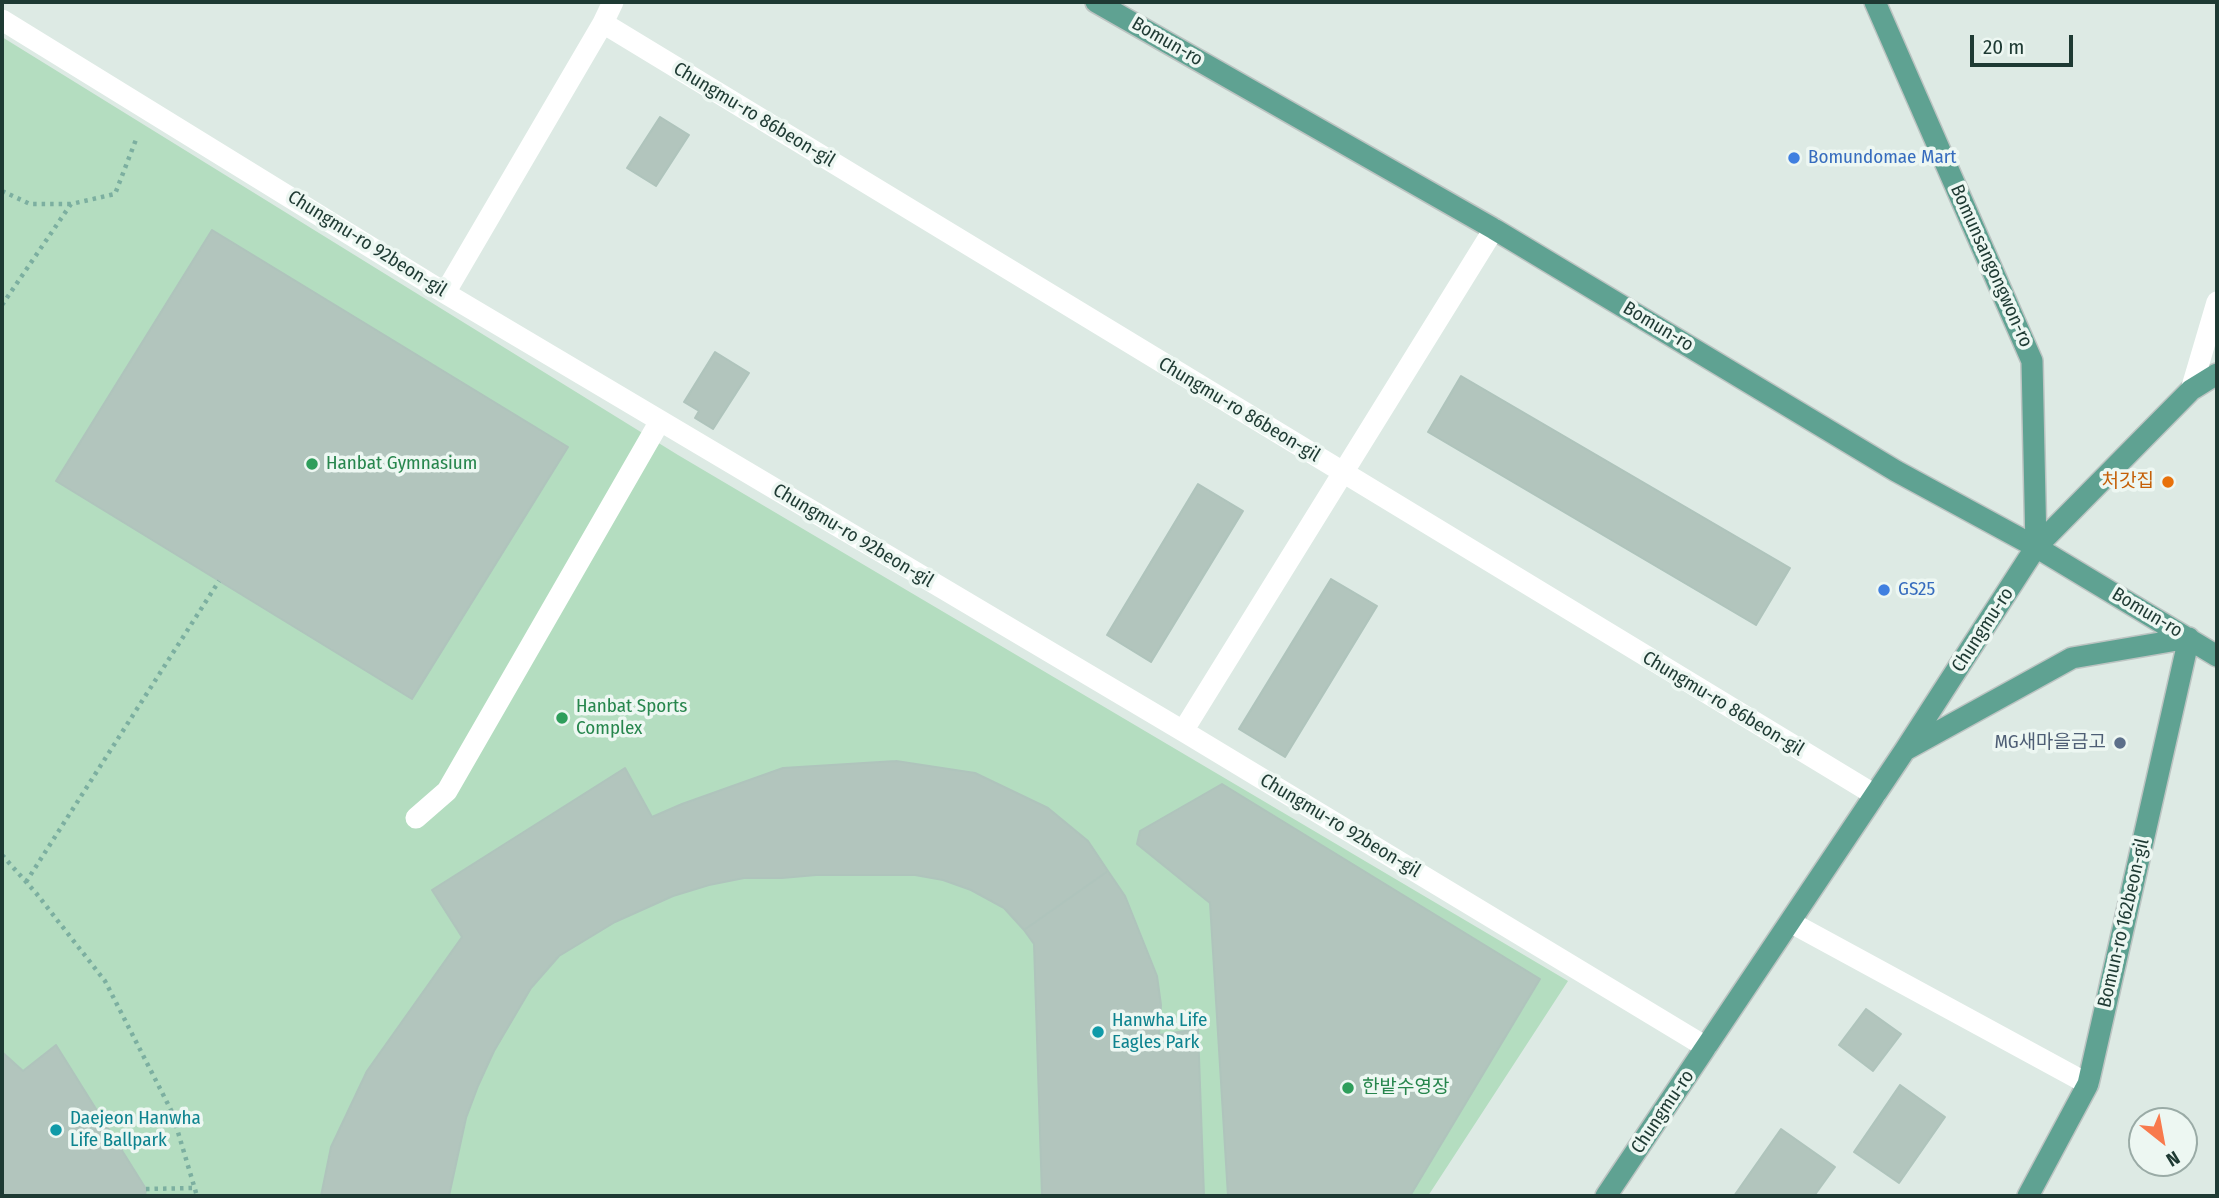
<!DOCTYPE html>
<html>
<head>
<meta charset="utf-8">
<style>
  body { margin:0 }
  #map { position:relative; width:2219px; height:1198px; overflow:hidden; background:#ddeae4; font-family:"Fira Sans Condensed",sans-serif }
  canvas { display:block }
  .frame { position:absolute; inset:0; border:4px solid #1e3a33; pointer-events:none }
  .north { position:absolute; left:2128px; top:1107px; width:70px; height:70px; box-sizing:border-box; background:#edf7f2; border:2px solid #9aaba6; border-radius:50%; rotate:149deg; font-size:19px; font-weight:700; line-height:28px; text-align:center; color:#1e3a33 }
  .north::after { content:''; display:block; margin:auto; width:24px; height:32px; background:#f87a4d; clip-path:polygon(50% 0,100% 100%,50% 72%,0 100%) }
  .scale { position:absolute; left:1970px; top:35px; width:103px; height:32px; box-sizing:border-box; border:4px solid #1e3a33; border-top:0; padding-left:9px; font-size:21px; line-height:24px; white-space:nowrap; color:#1e3a33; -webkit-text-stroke:5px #edf7f2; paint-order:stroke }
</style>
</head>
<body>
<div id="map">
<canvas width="2219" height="1198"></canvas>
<div class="frame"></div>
<div class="north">N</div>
<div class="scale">20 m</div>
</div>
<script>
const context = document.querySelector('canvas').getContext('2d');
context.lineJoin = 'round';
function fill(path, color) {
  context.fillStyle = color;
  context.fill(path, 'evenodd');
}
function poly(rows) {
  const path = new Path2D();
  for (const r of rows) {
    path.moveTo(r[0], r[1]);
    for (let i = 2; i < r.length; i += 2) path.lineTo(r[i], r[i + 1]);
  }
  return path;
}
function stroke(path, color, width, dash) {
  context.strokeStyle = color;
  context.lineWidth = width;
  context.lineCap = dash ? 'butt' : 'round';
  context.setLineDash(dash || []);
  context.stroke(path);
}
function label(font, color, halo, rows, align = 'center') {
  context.font = font + ' "Fira Sans Condensed","Noto Sans KR",sans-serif';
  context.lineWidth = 7;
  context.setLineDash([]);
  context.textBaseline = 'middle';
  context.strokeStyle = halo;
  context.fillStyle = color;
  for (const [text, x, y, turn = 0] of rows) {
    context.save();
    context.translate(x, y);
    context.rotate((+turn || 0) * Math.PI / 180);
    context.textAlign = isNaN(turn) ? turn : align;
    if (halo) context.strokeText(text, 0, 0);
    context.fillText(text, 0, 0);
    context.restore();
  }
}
fill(poly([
  [2,37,678,455,1568,981,1428,1196,2,1196]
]), '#b4ddc0');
const building = poly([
  [660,117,689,135,656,186,627,168,660,117],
  [212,230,568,447,412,699,56,481,212,230],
  [715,352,749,373,713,429,695,418,699,411,684,402,715,352],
  [1461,376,1790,568,1756,625,1428,432,1461,376],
  [1198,484,1243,511,1151,662,1107,635,1198,484],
  [1331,579,1377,606,1285,757,1239,729,1331,579],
  [896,761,975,773,1048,808,1088,841,1108,871,1024,930,1004,908,971,890,943,880,915,875,816,875,782,878,744,878,709,885,673,896,615,922,559,956,531,988,494,1051,478,1086,466,1118,449,1196,321,1196,331,1147,367,1071,462,937,432,890,625,768,652,817,682,804,783,768,896,761],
  [1222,784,1540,979,1410,1196,1228,1196,1210,903,1137,844,1140,831,1222,784],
  [1108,871,1125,896,1157,976,1161,1005,1159,1035,1198,1029,1204,1196,1042,1196,1034,944,1024,930,1108,871],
  [1866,1009,1901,1034,1873,1071,1839,1045,1866,1009],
  [56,1045,146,1189,145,1196,2,1196,2,1052,23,1071,56,1045],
  [1900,1085,1945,1117,1899,1183,1854,1152,1900,1085],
  [1781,1129,1835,1167,1814,1196,1734,1196,1781,1129]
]);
fill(building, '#b2c5bd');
stroke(building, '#afc4bc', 2);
const major = poly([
  [1096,2,1494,229,1896,471,2036,547,2217,656],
  [1875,2,2032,361,2036,547],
  [1907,749,2072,658,2189,638],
  [1606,1196,1905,750,2036,547,2191,390,2217,374],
  [2028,1196,2088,1084,2189,638]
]);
stroke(major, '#bcc4c2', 24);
stroke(poly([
  [2,191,30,204,70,204],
  [2,305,71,204,115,194,137,137],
  [2,855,36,893,105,981,172,1112,197,1196],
  [26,882,219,581],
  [146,1189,194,1188]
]), '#7cafa0', 4.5, [3.5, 5]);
stroke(poly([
  [2,20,445,293,1183,731,1706,1047],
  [603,23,1875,795],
  [445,293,603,23,613,2],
  [2191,390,2217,302],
  [1183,731,1494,229],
  [416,818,447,791,660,421],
  [1790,922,2088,1084]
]), '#fff', 21);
stroke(major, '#5fa292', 21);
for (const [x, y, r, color] of [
  [1794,158,7,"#3f7fe0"],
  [312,464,7,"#2e9e5b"],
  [2168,482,7,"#e8710a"],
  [1884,590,7,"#3f7fe0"],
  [562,718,7,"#2e9e5b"],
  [2120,743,7,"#5c6f8a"],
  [1098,1032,7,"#0f9aa8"],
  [1348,1088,7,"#2e9e5b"],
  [56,1130,7,"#0f9aa8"]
]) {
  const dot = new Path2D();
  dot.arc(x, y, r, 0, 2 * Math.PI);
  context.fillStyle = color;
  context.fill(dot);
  stroke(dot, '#edf7f2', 2.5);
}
label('19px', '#1e3a33', '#edf7f2', [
  ["Bomun-ro",1167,42,30],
  ["Chungmu-ro 86beon-gil",754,115,31],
  ["Chungmu-ro 92beon-gil",367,244,32],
  ["Bomunsangongwon-ro",1991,266,66],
  ["Bomun-ro",1658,327,31],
  ["Chungmu-ro 86beon-gil",1239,410,31],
  ["Chungmu-ro 92beon-gil",853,536,31],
  ["Bomun-ro",2147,613,31],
  ["Chungmu-ro",1983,630,-57],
  ["Chungmu-ro 86beon-gil",1723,704,31],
  ["Chungmu-ro 92beon-gil",1340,826,31],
  ["Bomun-ro 162beon-gil",2124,923,-77],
  ["Chungmu-ro",1663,1112,-56]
]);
label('19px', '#366cbe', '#edf7f2', [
  ["Bomundomae Mart",1808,158],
  ["GS25",1898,590]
], 'left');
label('19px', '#27864d', '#edf7f2', [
  ["Hanbat Gymnasium",326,464],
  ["Hanbat Sports",576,707],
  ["Complex",576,729],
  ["한밭수영장",1362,1088]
], 'left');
label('19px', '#c56008', '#edf7f2', [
  ["처갓집",2154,482]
], 'right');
label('19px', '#4e5e75', '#edf7f2', [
  ["MG새마을금고",2106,743]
], 'right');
label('19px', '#0d838f', '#edf7f2', [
  ["Hanwha Life",1112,1021],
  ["Eagles Park",1112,1043],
  ["Daejeon Hanwha",70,1119],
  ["Life Ballpark",70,1141]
], 'left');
</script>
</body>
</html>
